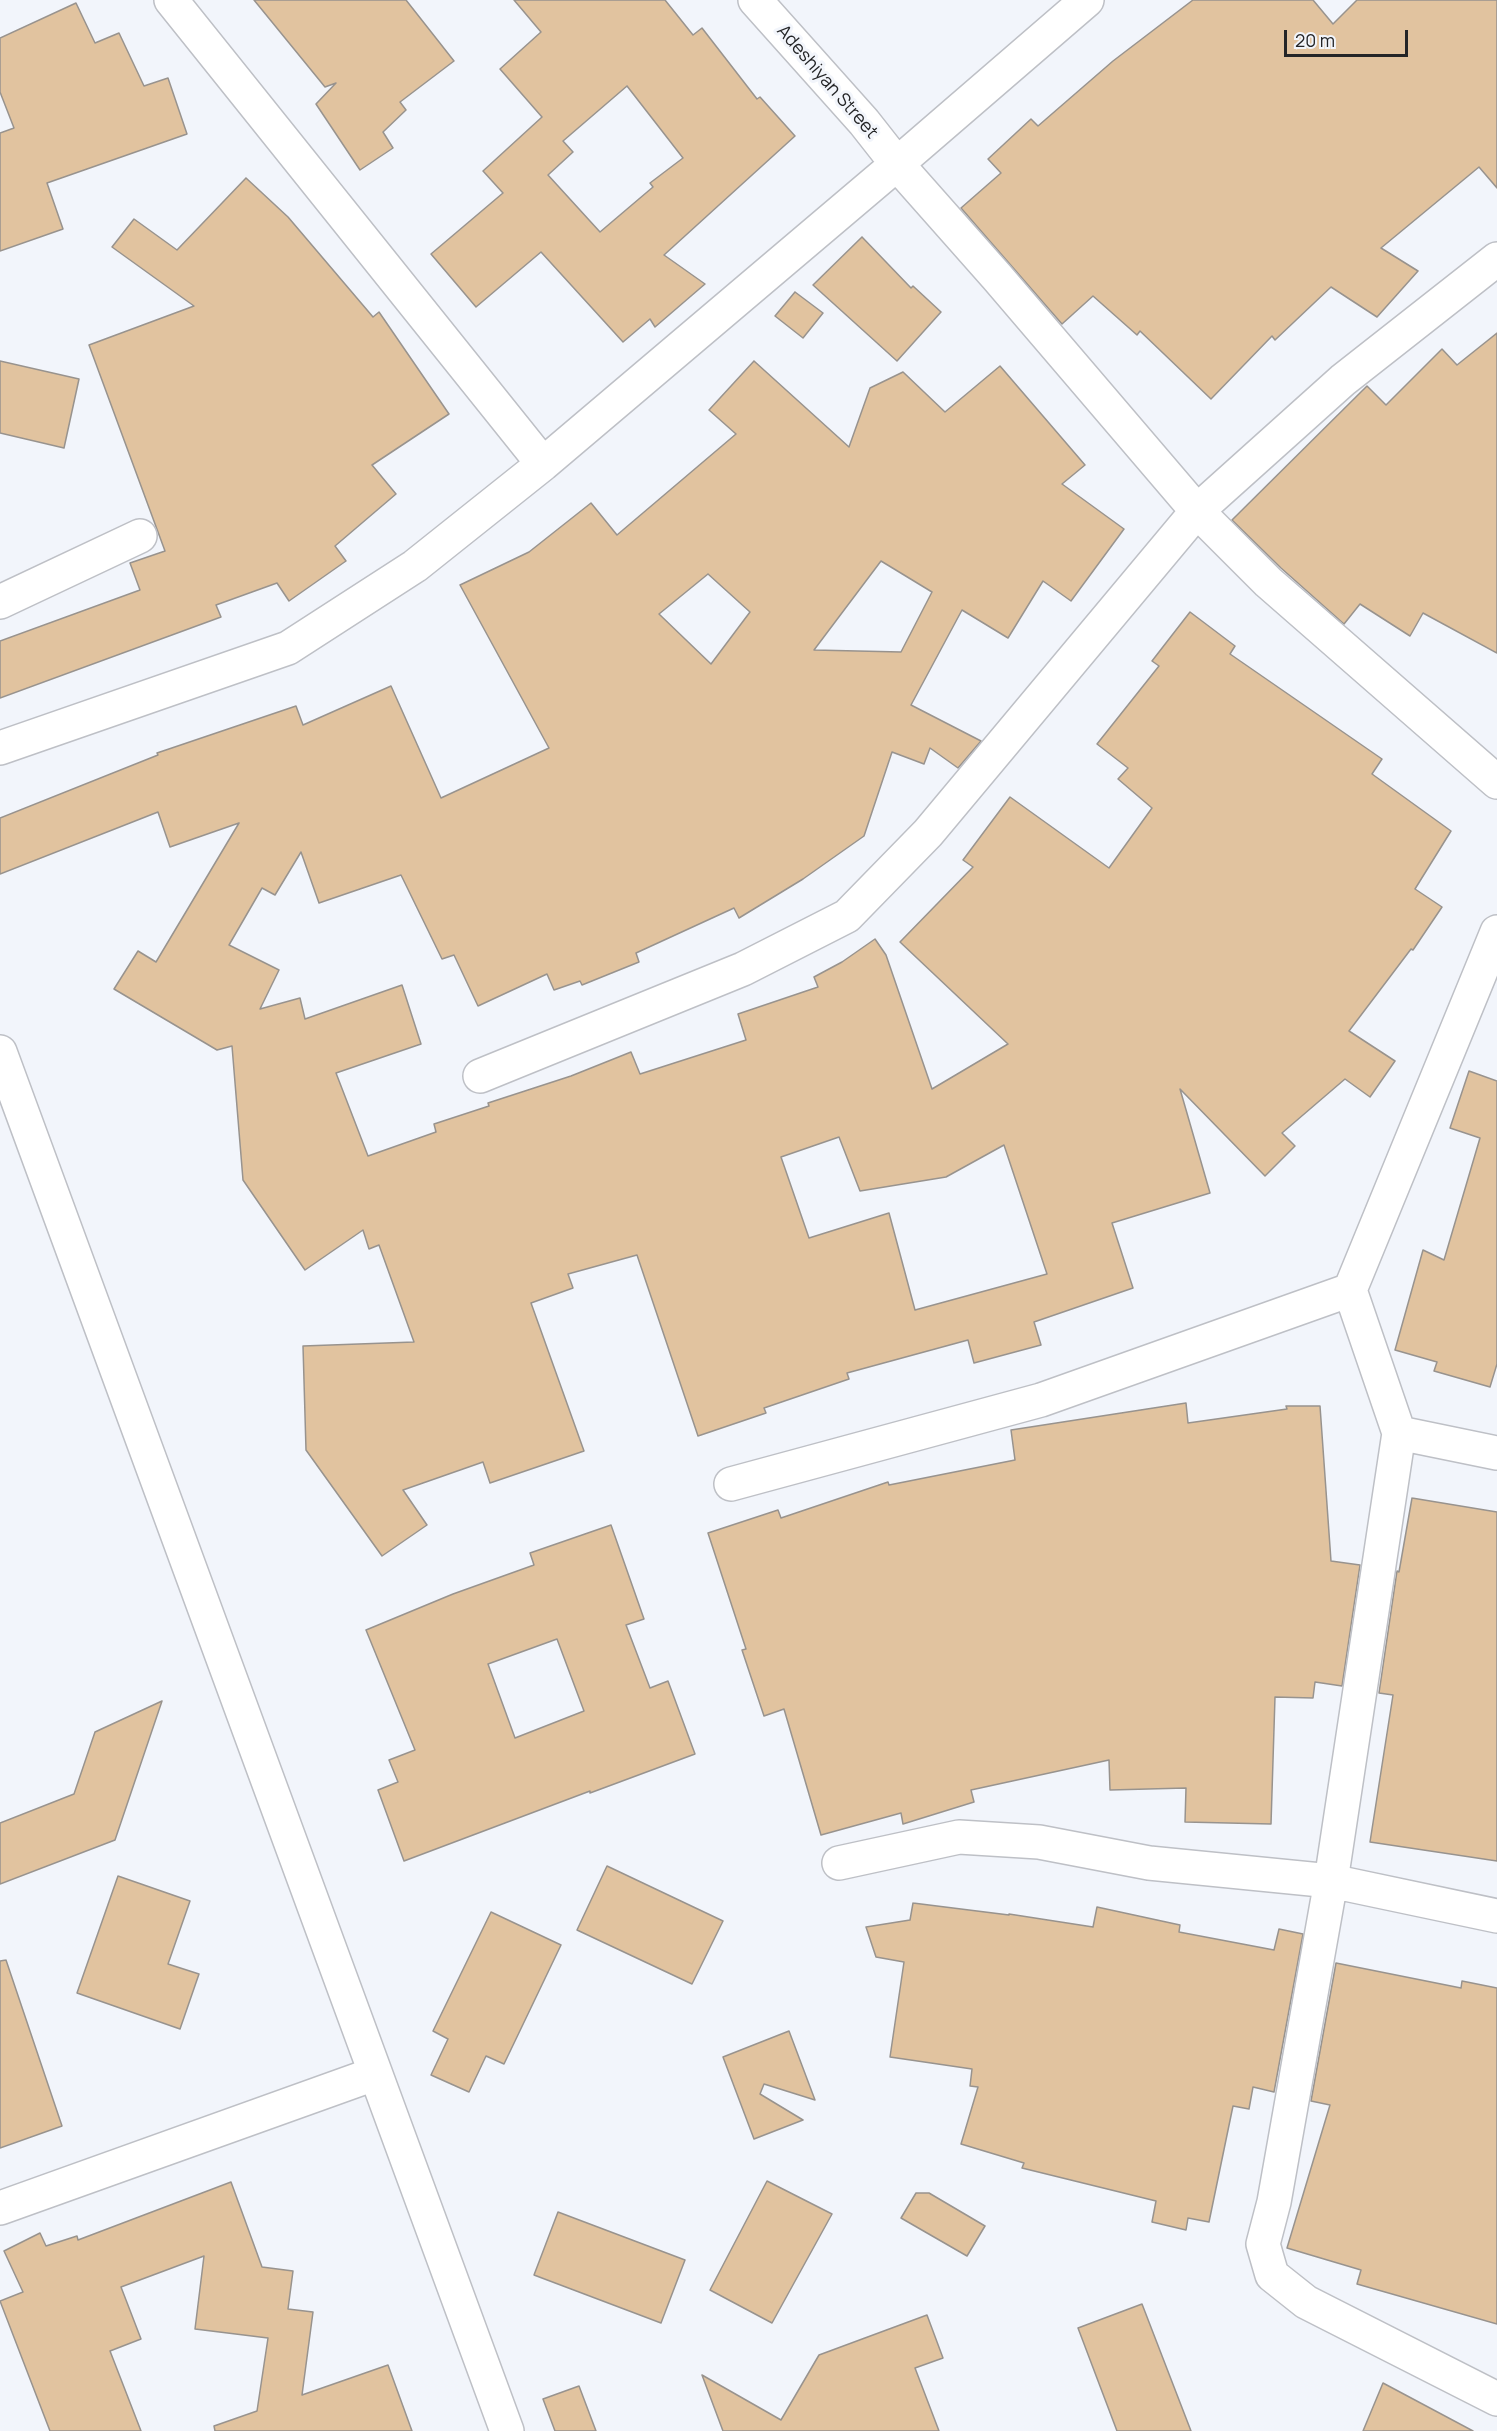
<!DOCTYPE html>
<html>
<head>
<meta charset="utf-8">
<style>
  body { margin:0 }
  #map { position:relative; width:1497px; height:2431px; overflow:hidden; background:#f2f5fb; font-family:Manrope,sans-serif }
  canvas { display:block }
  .scale { position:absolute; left:1284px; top:30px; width:124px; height:27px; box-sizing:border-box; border:3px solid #242527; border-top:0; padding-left:8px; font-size:18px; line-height:21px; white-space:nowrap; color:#242527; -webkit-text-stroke:4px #f2f5fb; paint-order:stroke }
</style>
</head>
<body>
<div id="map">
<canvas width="1497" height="2431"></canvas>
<div class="scale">20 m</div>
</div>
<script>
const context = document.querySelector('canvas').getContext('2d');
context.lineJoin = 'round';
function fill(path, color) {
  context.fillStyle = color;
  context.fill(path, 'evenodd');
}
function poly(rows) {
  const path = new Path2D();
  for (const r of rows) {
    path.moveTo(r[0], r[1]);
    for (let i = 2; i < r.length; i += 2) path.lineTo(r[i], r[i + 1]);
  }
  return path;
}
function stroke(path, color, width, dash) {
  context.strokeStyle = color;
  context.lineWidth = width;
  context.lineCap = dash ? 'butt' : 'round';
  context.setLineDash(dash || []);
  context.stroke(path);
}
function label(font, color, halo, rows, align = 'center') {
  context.font = font + ' Manrope,sans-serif';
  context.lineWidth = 6;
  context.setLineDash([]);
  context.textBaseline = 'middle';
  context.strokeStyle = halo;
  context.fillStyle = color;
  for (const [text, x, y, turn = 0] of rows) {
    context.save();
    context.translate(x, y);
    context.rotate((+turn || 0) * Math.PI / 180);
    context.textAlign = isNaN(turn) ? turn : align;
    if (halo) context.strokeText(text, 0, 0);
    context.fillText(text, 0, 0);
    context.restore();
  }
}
const building = poly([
  [254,0,406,0,454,61,400,102,406,110,383,132,393,148,360,170,316,104,336,83,325,87,254,0],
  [514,0,665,0,693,35,702,28,757,99,760,97,795,136,664,255,705,284,655,327,650,319,623,342,541,252,476,307,431,254,503,193,483,171,542,117,500,69,541,32,514,0],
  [627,86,683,158,650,183,653,187,600,232,548,175,573,152,563,141,627,86],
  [1193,0,1313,0,1333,24,1357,0,1497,0,1497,188,1479,167,1381,248,1418,271,1377,317,1331,287,1275,340,1272,336,1211,399,1140,331,1137,335,1093,296,1062,324,961,208,1001,173,988,159,1031,119,1038,126,1113,61,1193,0],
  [76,3,95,43,119,33,144,86,168,78,187,134,47,183,63,229,0,251,0,133,14,128,0,92,0,38,76,3],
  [246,178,288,217,373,317,379,312,449,414,372,465,396,494,335,546,346,561,289,601,277,583,216,605,221,617,0,698,0,641,140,590,130,563,165,551,89,345,194,306,112,247,134,219,177,250,246,178],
  [862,237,911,288,913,286,941,312,897,361,813,285,862,237],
  [795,292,823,313,803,338,775,316,795,292],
  [1497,333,1497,653,1423,613,1410,636,1360,604,1344,624,1281,568,1232,520,1367,386,1386,405,1442,349,1457,365,1497,333],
  [0,361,79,379,64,448,0,433,0,361],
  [754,361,849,447,870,388,903,372,945,412,1000,366,1085,465,1062,484,1124,529,1071,601,1043,581,1008,638,962,610,911,705,981,741,958,768,930,748,924,764,892,752,864,836,803,879,739,918,734,908,636,953,639,962,582,985,580,981,554,990,547,974,478,1006,454,955,442,959,401,875,319,903,301,852,275,895,262,888,229,945,279,970,260,1009,300,998,305,1019,402,985,421,1044,336,1073,368,1156,436,1132,434,1124,489,1106,488,1103,571,1076,631,1052,640,1074,746,1040,738,1014,818,987,814,977,842,962,875,939,886,955,932,1089,1008,1044,900,942,973,867,963,860,1010,797,1109,868,1152,808,1118,779,1128,768,1097,744,1159,666,1152,661,1190,612,1235,646,1230,654,1382,759,1372,774,1451,831,1415,889,1442,907,1413,950,1411,949,1349,1031,1395,1061,1370,1097,1345,1079,1282,1133,1295,1146,1265,1176,1180,1089,1210,1193,1112,1223,1133,1288,1034,1322,1041,1345,974,1363,968,1340,847,1373,849,1379,764,1408,766,1413,698,1436,637,1255,568,1274,573,1288,531,1303,584,1451,490,1483,483,1462,403,1490,427,1525,382,1556,306,1450,303,1346,414,1342,379,1245,369,1249,363,1230,305,1270,243,1180,232,1046,217,1050,114,989,138,951,156,962,239,823,170,847,158,812,0,874,0,818,158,755,157,753,296,706,303,725,391,686,441,798,549,748,460,585,529,552,591,503,617,535,736,434,709,410,754,361],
  [881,561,932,592,901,652,814,650,881,561],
  [708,574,750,612,711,664,659,614,708,574],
  [839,1137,860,1191,946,1177,1004,1145,1047,1274,915,1310,889,1213,809,1238,781,1157,839,1137],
  [1469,1071,1497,1081,1497,1364,1490,1387,1434,1371,1437,1362,1395,1350,1423,1250,1444,1260,1480,1138,1450,1128,1469,1071],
  [1186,1403,1188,1423,1287,1409,1286,1406,1320,1406,1331,1561,1360,1565,1342,1686,1315,1682,1313,1698,1275,1697,1271,1824,1185,1822,1186,1788,1110,1790,1109,1760,971,1790,974,1802,903,1824,901,1813,821,1835,784,1709,764,1716,742,1650,746,1649,708,1533,778,1510,781,1518,888,1482,889,1485,1015,1460,1011,1430,1186,1403],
  [1412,1498,1497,1512,1497,1861,1370,1842,1393,1695,1379,1693,1397,1571,1399,1572,1412,1498],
  [611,1525,644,1619,626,1625,650,1688,668,1681,695,1754,590,1793,590,1791,404,1861,378,1790,398,1782,389,1760,415,1750,366,1630,453,1594,534,1565,530,1553,611,1525],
  [557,1639,584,1711,515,1738,488,1664,557,1639],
  [162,1701,115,1840,0,1884,0,1823,74,1794,95,1732,162,1701],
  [607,1866,723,1921,692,1984,577,1930,607,1866],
  [118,1876,190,1901,168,1964,199,1974,180,2029,77,1993,118,1876],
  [913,1903,1009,1915,1009,1914,1093,1927,1097,1907,1180,1925,1179,1932,1274,1950,1279,1929,1303,1934,1274,2092,1253,2087,1249,2109,1233,2106,1209,2222,1188,2218,1186,2230,1152,2222,1156,2201,1022,2168,1024,2163,961,2144,978,2087,970,2086,972,2069,890,2057,904,1962,876,1957,866,1927,910,1920,913,1903],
  [491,1912,561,1945,504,2064,486,2056,469,2092,431,2075,448,2039,433,2031,491,1912],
  [6,1960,62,2126,0,2148,0,1961,6,1960],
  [1336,1963,1461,1988,1462,1981,1497,1988,1497,2324,1357,2284,1361,2270,1287,2248,1330,2105,1311,2101,1336,1963],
  [789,2031,815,2100,764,2084,760,2094,803,2120,754,2139,723,2057,789,2031],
  [767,2181,832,2214,772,2323,710,2290,767,2181],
  [231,2182,262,2267,293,2271,288,2309,313,2312,302,2395,388,2365,412,2431,215,2431,214,2426,257,2411,268,2338,195,2329,204,2256,121,2287,141,2339,110,2351,141,2431,50,2431,0,2301,23,2292,4,2251,40,2233,46,2246,77,2236,78,2240,231,2182],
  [916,2193,929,2193,985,2226,967,2256,901,2218,916,2193],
  [558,2212,685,2260,661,2323,534,2275,558,2212],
  [1142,2304,1191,2431,1117,2431,1078,2328,1142,2304],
  [927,2315,943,2358,915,2368,939,2431,723,2431,702,2375,781,2420,819,2355,927,2315],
  [1383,2383,1473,2431,1363,2431,1383,2383],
  [579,2386,596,2431,555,2431,543,2399,579,2386]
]);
fill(building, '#e1c39f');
stroke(building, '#98938e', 1.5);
const minor = poly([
  [171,0,543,464],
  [755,0,864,122,897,164,997,277,1197,511,1268,582,1497,782],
  [0,602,140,536],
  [0,748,288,648,415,566,543,464,897,164,1087,0],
  [1497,932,1350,1290,1399,1433,1331,1881,1274,2202,1263,2244,1272,2275,1306,2302,1497,2399],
  [480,1076,743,969,847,916,928,833,1197,511,1343,380,1497,259],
  [1399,1433,1497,1453],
  [731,1484,1041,1400,1350,1290],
  [839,1863,959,1837,1039,1842,1149,1863,1331,1881,1497,1916],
  [0,2208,374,2074]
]);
const major = poly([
  [0,1052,507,2431]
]);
stroke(minor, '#bec0c6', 36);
stroke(major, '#bec0c6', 36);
stroke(minor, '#fff', 33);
stroke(major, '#fff', 33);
label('18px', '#242527', '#f2f5fb', [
  ["Adeshiyan Street",827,82,49]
]);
</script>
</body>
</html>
